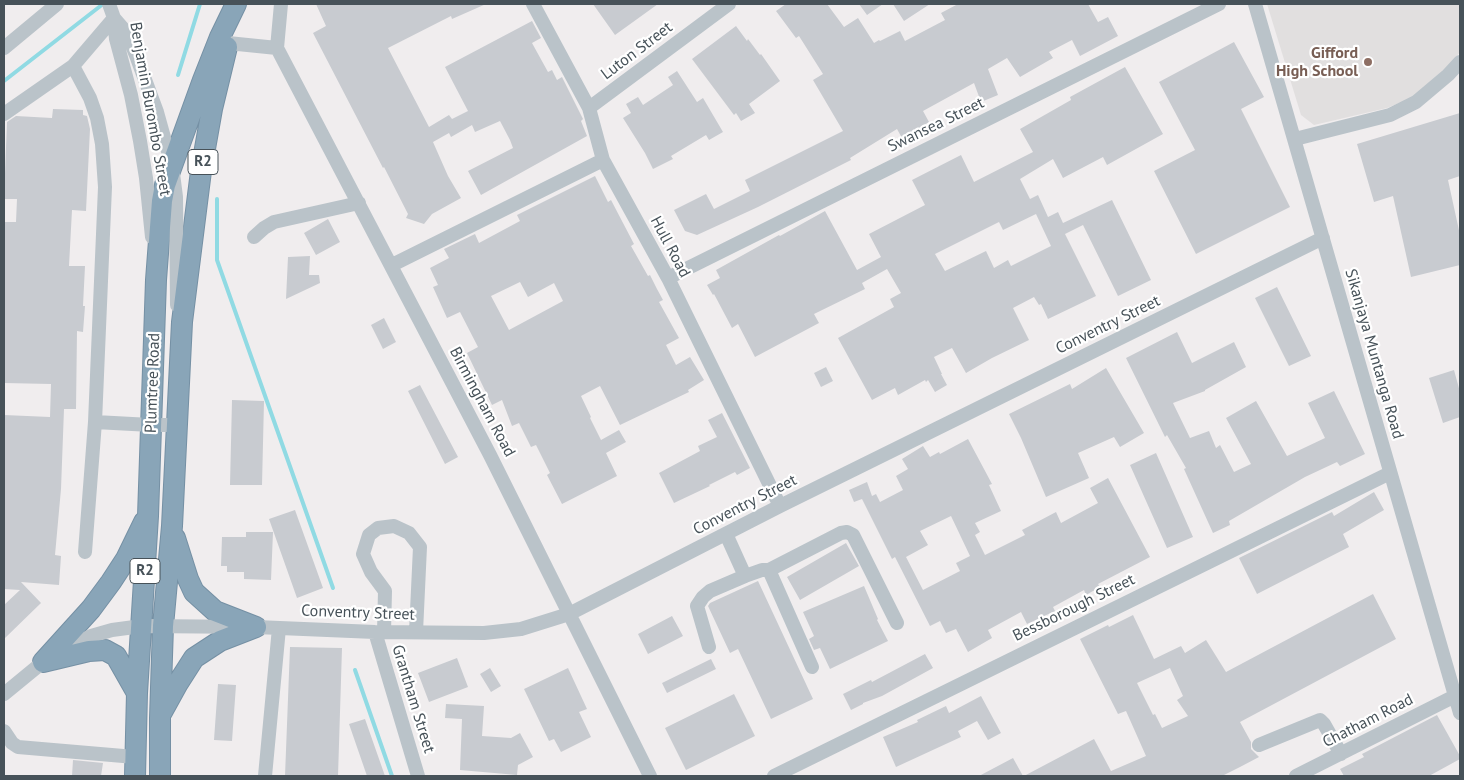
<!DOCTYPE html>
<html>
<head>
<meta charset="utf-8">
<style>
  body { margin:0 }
  #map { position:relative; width:1464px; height:780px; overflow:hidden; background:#f0edee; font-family:"PT Sans",sans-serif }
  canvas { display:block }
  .frame { position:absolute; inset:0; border:5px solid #475259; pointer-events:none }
</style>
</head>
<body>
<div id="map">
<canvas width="1464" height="780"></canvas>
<div class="frame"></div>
</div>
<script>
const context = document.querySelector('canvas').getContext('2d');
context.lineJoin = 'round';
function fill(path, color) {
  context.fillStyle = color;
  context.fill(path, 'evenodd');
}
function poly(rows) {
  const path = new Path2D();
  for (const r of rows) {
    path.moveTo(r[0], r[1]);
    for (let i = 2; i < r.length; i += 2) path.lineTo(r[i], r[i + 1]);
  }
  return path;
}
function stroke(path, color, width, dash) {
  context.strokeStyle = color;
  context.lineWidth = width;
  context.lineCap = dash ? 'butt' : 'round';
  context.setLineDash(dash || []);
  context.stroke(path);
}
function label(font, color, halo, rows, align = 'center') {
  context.font = font + ' "PT Sans",sans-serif';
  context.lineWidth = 4.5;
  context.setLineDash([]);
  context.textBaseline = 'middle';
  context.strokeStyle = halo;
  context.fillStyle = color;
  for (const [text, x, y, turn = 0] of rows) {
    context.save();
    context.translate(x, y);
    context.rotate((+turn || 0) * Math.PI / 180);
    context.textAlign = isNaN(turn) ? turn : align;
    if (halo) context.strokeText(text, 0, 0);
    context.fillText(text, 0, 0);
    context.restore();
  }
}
fill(poly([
  [1267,4,1460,4,1460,52,1444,72,1414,97,1387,108,1314,125,1301,115]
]), '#e1dfdf');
stroke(poly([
  [178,75,200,4],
  [4,81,103,4],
  [217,199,217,260,333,588],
  [355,670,392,776]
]), '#90dae3', 4);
fill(poly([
  [316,4,486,4,452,19,451,16,388,48,429,127,449,115,452,119,468,111,445,67,532,21,541,38,532,43,548,72,552,70,557,80,562,77,583,119,581,121,587,136,481,195,468,171,513,148,510,140,500,121,475,132,472,125,451,137,449,133,433,142,448,176,461,198,432,214,424,224,406,218,408,214,384,167,383,168,313,33,326,26],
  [593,4,658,4,615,35],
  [786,4,827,4,844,27,858,18,874,43,879,40,880,41,900,31,905,41,945,20,941,13,958,4,1088,4,1098,22,1108,17,1118,36,1080,56,1072,40,1049,52,1053,58,1020,77,1007,58,988,69,998,95,981,102,974,83,923,111,929,122,902,138,897,129,850,158,851,160,758,207,697,235,685,231,674,210,706,194,714,209,750,191,745,180,843,131,813,80,823,74,799,36,796,38,776,11],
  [859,4,883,4,867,15],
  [893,4,930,4,904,21],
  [736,26,747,41,748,39,760,55,761,54,780,81,749,104,755,113,741,121,736,113,734,115,692,59],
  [1234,42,1264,97,1241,109,1290,207,1196,254,1154,171,1195,150,1159,82],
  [1125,67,1163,134,1107,165,1103,157,1063,178,1053,159,1020,179,1030,199,1038,195,1048,217,1058,212,1063,223,1112,200,1151,280,1118,296,1083,225,1065,234,1096,296,1048,319,1041,304,1039,305,1034,297,1013,308,1029,340,992,358,966,373,952,348,934,357,942,374,941,374,947,385,935,392,928,380,926,382,925,380,898,395,895,388,872,400,838,338,894,307,890,299,901,293,887,269,862,283,865,289,814,314,819,323,755,357,738,324,732,328,714,294,713,295,707,285,720,278,716,270,779,235,780,236,825,211,857,270,881,257,869,234,925,205,912,180,961,155,974,182,1033,152,1020,129,1071,100,1070,97],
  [1036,214,1051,246,1011,266,1008,260,994,268,986,251,945,271,935,254,999,222,1003,230],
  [677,71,697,102,703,98,723,132,709,140,706,135,671,156,673,159,653,169,645,153,623,118,631,113,626,104,638,97,643,105,673,85,668,77],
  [53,109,83,110,83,115,87,116,90,129,86,211,72,210,69,266,85,266,83,306,85,306,83,332,77,331,76,409,64,409,61,489,55,555,61,556,59,585,21,582,41,603,4,639,4,605,20,590,4,589,4,415,50,417,51,384,4,383,4,222,16,222,17,199,4,199,7,122,16,116,52,118],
  [1460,113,1460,176,1448,180,1460,235,1460,265,1411,277,1393,196,1374,202,1357,144],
  [595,176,608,202,611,200,634,244,631,246,648,276,650,275,657,289,663,300,659,302,679,338,666,345,676,365,690,357,704,380,688,390,689,392,620,425,600,386,581,396,591,417,590,418,601,440,619,430,626,442,606,453,617,476,562,504,547,475,550,473,536,445,531,447,519,423,512,426,502,400,492,405,467,353,478,347,460,312,447,318,433,287,438,285,430,268,449,258,444,249,475,234,479,243,520,221,517,215],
  [520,282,528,297,554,283,563,301,509,330,491,296],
  [328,219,340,242,316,255,304,233],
  [310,256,309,275,319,275,320,283,286,299,288,257],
  [1277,287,1311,356,1289,366,1255,298],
  [384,318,396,342,383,349,371,325],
  [1177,332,1192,363,1234,342,1246,367,1205,390,1205,391,1173,403,1190,438,1209,431,1216,448,1220,445,1234,472,1251,464,1226,418,1256,401,1287,456,1325,438,1308,403,1334,391,1365,454,1340,466,1337,462,1305,477,1229,521,1230,525,1213,533,1184,469,1186,468,1167,435,1165,437,1126,358],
  [826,367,833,381,821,387,814,373],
  [1106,368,1144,433,1120,447,1114,437,1078,453,1089,478,1046,497,1021,438,1009,414,1070,384,1072,389],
  [1454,370,1460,392,1460,417,1443,423,1429,378],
  [420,385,458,457,445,464,408,391],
  [232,400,264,401,262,485,230,485],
  [722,413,750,468,737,475,735,472,709,485,710,486,674,503,659,473,700,451,698,446,717,437,708,420],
  [968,439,992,484,989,485,1001,511,975,523,980,532,975,535,985,555,1025,535,1022,530,1056,512,1061,523,1098,503,1090,488,1108,478,1150,557,1098,584,1100,587,1086,595,1084,590,1053,607,1055,611,1027,624,1021,612,988,630,992,638,968,652,956,629,946,633,940,621,930,626,895,557,892,559,862,499,854,502,849,490,867,482,872,496,876,494,880,502,903,490,896,476,908,469,902,459,923,446,930,457,939,452,940,454],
  [951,516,970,556,956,563,960,571,923,590,906,557,928,545,920,531],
  [1156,453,1193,537,1167,548,1130,465],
  [1374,492,1384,510,1343,534,1349,547,1257,594,1239,558,1332,512,1334,516],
  [295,510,323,588,297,598,269,519],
  [246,532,273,532,271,580,244,579,244,572,227,572,227,566,221,566,222,537,246,537],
  [846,543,859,566,800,600,787,577],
  [758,581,813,699,771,719,738,649,730,653,708,606,710,603],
  [864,586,878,619,877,620,888,641,830,669,820,648,814,650,809,639,814,636,803,612],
  [1373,594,1396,639,1240,722,1251,742,1251,749,1259,757,1240,767,1222,776,1024,776,1094,739,1111,771,1146,756,1126,711,1118,714,1080,639,1108,625,1109,627,1133,615,1154,659,1181,646,1185,653,1206,640,1226,672],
  [1170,668,1183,696,1177,700,1188,716,1162,728,1155,714,1153,715,1137,683],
  [672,616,683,636,648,654,638,634],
  [290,647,342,648,338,776,285,776],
  [925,654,933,668,882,696,863,703,863,704,851,710,843,694,871,680,872,682],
  [457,658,468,687,429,702,418,673],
  [711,659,716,669,667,693,662,683],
  [490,668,501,686,491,692,480,674],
  [568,668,587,709,579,712,591,737,561,752,554,739,549,741,524,689],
  [218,684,236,685,232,741,214,740],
  [734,694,755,736,686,770,665,728],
  [981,696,1001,733,988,740,977,721,958,731,961,737,896,767,883,737,918,722,917,720,946,706,949,713],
  [446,704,484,706,482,736,511,738,520,733,533,757,518,765,517,775,460,770,462,719,445,718],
  [1437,715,1460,756,1460,759,1429,776,1344,776,1340,769,1364,757,1362,754],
  [365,719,385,776,367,776,349,724],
  [1013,758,1023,776,979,776],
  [73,760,103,763,101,776,72,776]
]), '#c8cbd0');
const highway = poly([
  [175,538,188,579,194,592,215,611,256,627],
  [43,662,91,609,111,582,126,559,144,522],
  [43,662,89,651,105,650,116,656,137,693],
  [162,712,178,683,194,658,220,641,256,627],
  [135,776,137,693,148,516,156,280,162,201,165,185,203,80,220,37,236,4],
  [160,776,160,718,163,626,172,526,182,322,201,171,212,109,227,47]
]);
stroke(highway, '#7590a4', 22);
stroke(poly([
  [109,4,114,18,116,39,131,95,140,141,146,178,152,237],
  [533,4,589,108,603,160,668,278,780,506],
  [1255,4,1460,713],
  [114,18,127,33,137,58,157,112,172,166,176,197,177,305],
  [228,43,277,48],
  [4,48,57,4],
  [277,48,490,455,650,776],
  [277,48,281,4],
  [73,66,90,98,97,118,102,144,105,187,95,422,85,552],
  [589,108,729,4],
  [4,114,73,66,114,18],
  [1295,139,1390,115,1416,102,1448,75,1460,62],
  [254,237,264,228,274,222,359,203],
  [392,265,603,160],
  [668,278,1219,4],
  [95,422,151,425,176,425],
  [726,534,745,576,762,570,769,570,812,667],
  [769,570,841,533,847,532,853,535,897,623],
  [375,632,418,776],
  [384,632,385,591,371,572,363,554,369,535,378,528,394,526,409,533,420,547,416,632],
  [709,647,697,606,703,597,710,591,745,576],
  [4,694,43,662,68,647,91,636,112,630,142,626,256,627,375,632,484,633,521,629,569,614,780,506,1323,238],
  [4,731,12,743,18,747,135,757],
  [1259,745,1320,720,1324,724,1341,754],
  [265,776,279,628],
  [774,776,1390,473],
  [1296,776,1455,696]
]), '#bac3c9', 14);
stroke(highway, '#89a5b8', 20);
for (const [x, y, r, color] of [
  [1368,62,5,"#8d6e63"]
]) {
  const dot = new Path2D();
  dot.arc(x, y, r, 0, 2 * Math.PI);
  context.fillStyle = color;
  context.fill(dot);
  stroke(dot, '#fff', 2);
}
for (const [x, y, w] of [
  [203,162,30],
  [145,571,30]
]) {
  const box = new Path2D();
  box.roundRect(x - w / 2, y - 12.5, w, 25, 4);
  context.fillStyle = '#fff';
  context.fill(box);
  stroke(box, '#475259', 1);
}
label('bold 15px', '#475259', null, [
  ["R2",203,162],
  ["R2",145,571]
]);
label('16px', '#475259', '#fff', [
  ["Luton Street",637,51,-37],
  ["Benjamin Burombo Street",150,109,80],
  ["Swansea Street",936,125,-26],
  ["Hull Road",670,247,62],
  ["Conventry Street",1108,325,-26],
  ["Sikanjaya Muntanga Road",1374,354,74],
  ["Plumtree Road",153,383,-88],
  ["Birmingham Road",482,402,62],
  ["Conventry Street",745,505,-27],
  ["Bessborough Street",1074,608,-26],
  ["Conventry Street",358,613,2],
  ["Grantham Street",413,699,73],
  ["Chatham Road",1368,721,-27]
]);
label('bold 16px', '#785e54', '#fff', [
  ["Gifford",1358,53],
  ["High School",1358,71]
], 'right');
</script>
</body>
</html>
